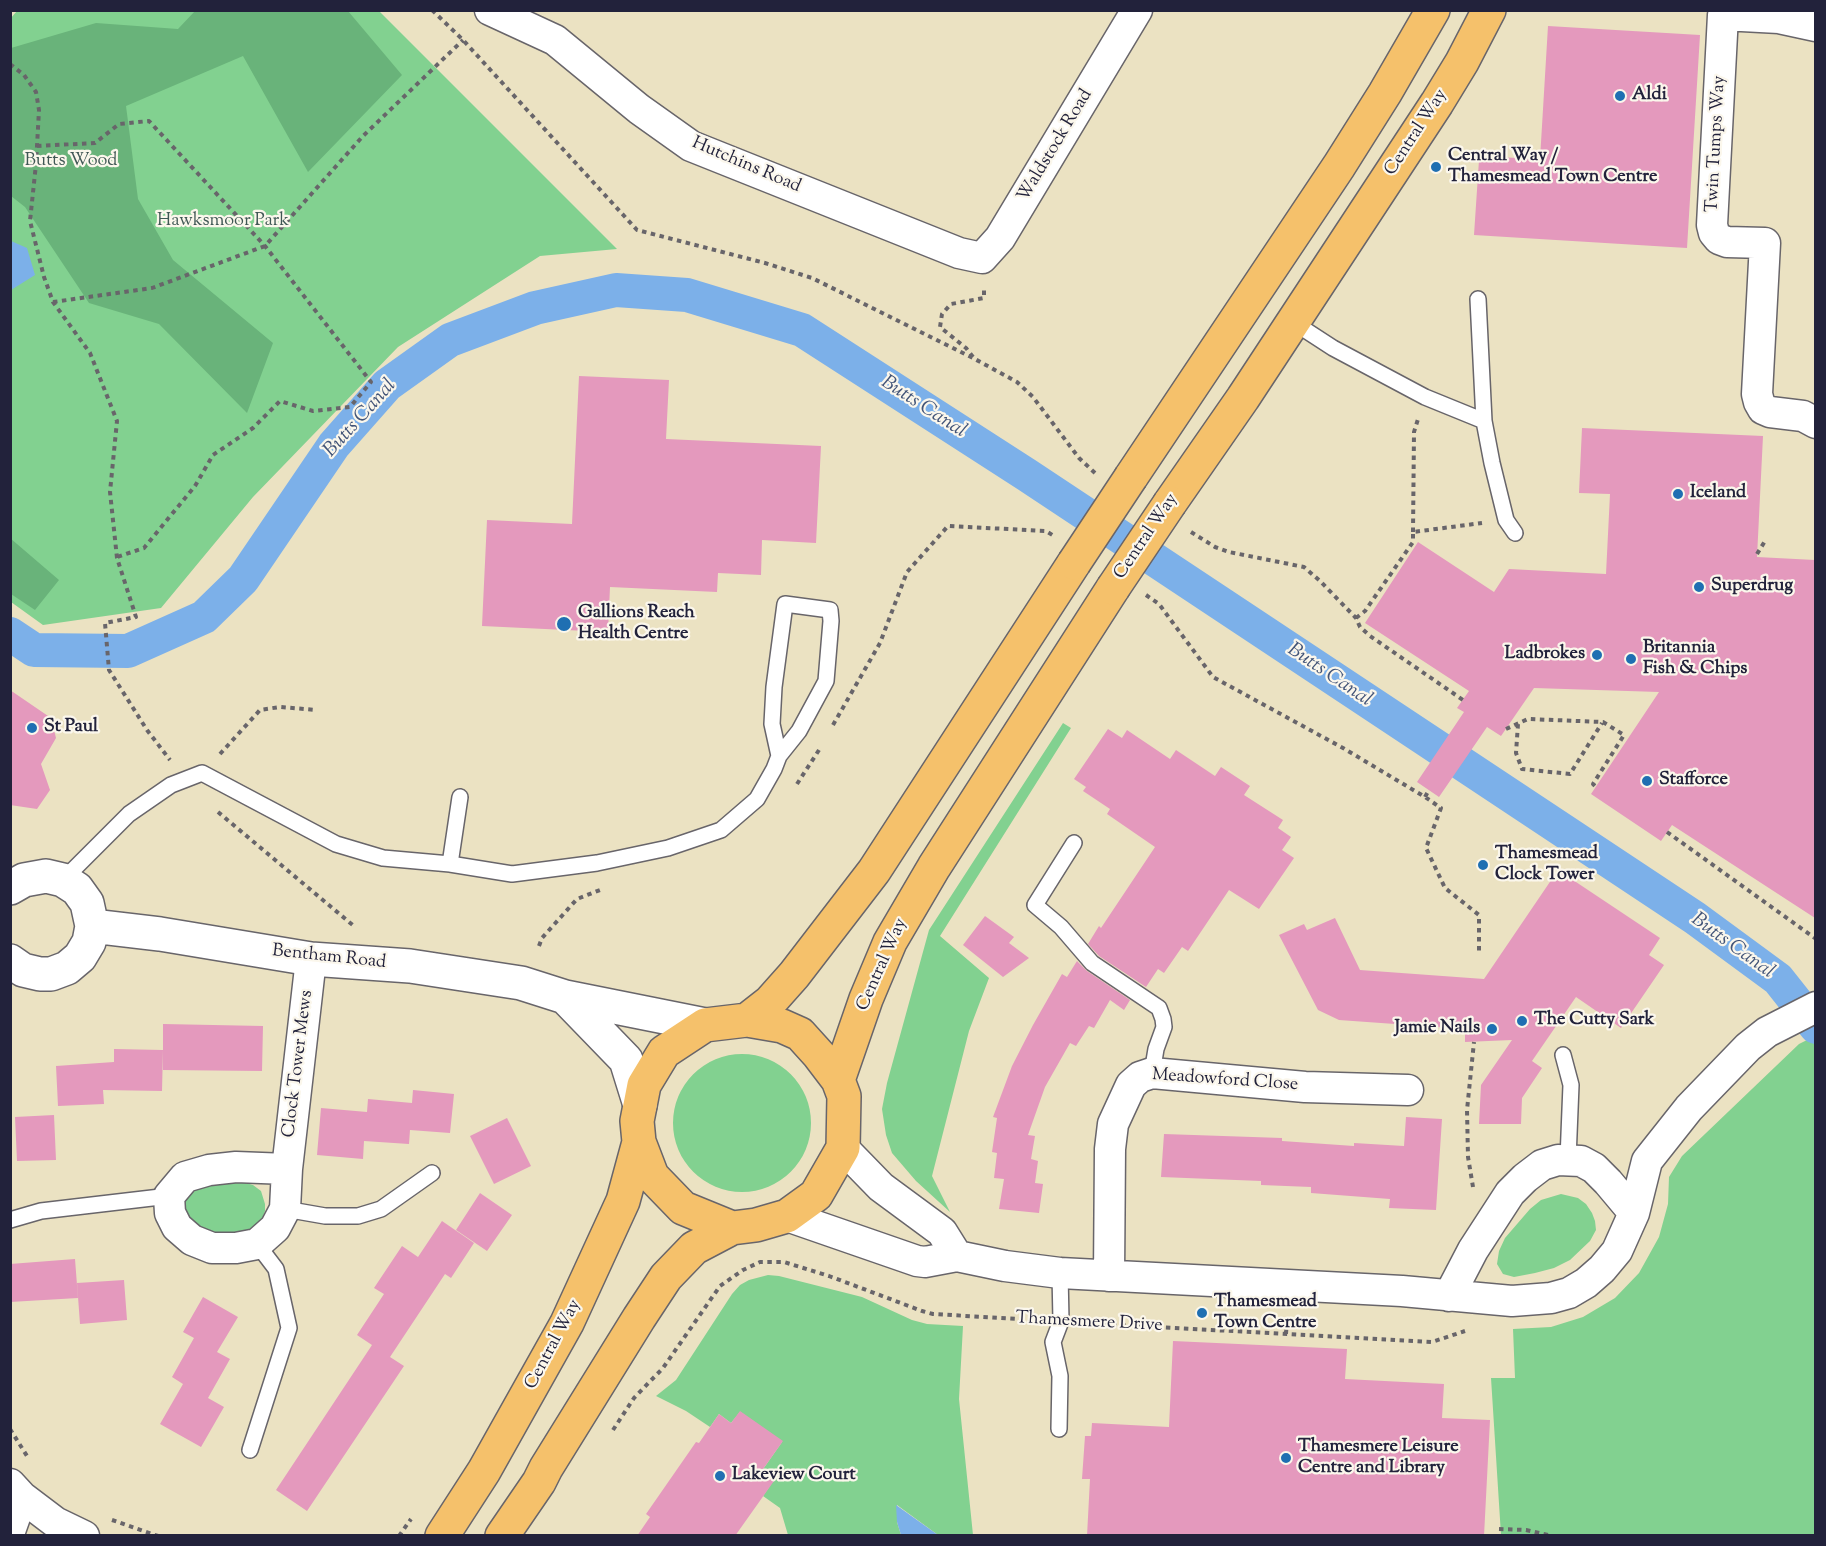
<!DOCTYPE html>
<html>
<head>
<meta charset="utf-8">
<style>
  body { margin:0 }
  #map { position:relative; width:1826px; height:1546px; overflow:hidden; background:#ebe2c2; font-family:"Sorts Mill Goudy",serif }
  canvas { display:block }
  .frame { position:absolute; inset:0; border:12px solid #22223b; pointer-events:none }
</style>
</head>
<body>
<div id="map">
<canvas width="1826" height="1546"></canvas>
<div class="frame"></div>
</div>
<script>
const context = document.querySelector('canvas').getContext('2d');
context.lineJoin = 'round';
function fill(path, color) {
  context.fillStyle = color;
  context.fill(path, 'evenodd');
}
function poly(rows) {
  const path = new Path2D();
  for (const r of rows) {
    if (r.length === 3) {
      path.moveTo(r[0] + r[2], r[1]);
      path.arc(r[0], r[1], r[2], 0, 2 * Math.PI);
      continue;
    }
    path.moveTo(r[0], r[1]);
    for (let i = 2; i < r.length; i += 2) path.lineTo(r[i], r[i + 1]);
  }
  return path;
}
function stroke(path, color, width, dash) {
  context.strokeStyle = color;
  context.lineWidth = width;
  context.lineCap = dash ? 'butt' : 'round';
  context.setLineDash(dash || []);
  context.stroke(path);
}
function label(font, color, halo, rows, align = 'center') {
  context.font = font + ' "Sorts Mill Goudy",serif';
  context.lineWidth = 4.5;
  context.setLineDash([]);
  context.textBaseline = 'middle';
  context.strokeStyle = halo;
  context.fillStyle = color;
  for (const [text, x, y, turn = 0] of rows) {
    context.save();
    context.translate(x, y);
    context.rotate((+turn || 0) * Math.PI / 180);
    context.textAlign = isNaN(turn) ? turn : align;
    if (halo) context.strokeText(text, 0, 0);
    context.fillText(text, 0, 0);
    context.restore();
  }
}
fill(poly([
  [17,11,379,11,617,249,540,256,398,347,253,497,161,608,43,625,11,602,10,19],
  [1063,723,1071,728,940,936,989,978,969,1031,932,1176,950,1212,916,1181,892,1153,886,1135,882,1109,887,1083,929,930],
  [1815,1036,1815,1535,1501,1535,1491,1378,1515,1378,1513,1329,1551,1327,1583,1317,1615,1298,1639,1273,1659,1237,1668,1204,1669,1177,1682,1156,1799,1044],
  [742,1123,69],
  [224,1181,242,1182,253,1185,261,1191,265,1204,265,1211,261,1222,254,1229,243,1234,230,1237,196,1230,184,1210,185,1199,197,1189,209,1183],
  [1561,1194,1578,1198,1586,1204,1592,1213,1595,1221,1596,1230,1590,1241,1570,1260,1554,1268,1535,1273,1514,1277,1503,1274,1497,1264,1499,1251,1505,1238,1530,1209,1541,1200],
  [768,1275,779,1276,862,1297,912,1320,927,1324,963,1326,959,1399,973,1535,938,1535,897,1505,897,1522,901,1535,788,1535,780,1508,763,1496,773,1481,761,1472,782,1442,740,1412,731,1423,719,1414,710,1427,686,1411,656,1396,676,1380,732,1294,740,1285,749,1280]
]), '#82d190');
fill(poly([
  [195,11,348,11,402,75,308,172,243,56,126,106,138,199,173,260,273,343,247,413,159,324,89,303,25,207,11,196,11,48,96,23,178,29],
  [10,538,59,580,35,610,11,594]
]), '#69b37a');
fill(poly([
  [11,241,27,248,35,275,11,290],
  [896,1505,938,1535,901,1535,897,1522]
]), '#7cb0e9');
stroke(poly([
  [10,634,34,650,128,651,204,617,243,579,334,445,387,385,450,340,535,308,616,290,687,295,802,330,1027,475,1695,918,1778,979,1816,1027]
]), '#7cb0e9', 34);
fill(poly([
  [1548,26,1700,35,1687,248,1474,235,1479,160,1496,160,1496,157,1540,159],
  [579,376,669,380,666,439,821,446,816,543,762,540,761,575,718,573,717,592,610,587,608,632,482,626,487,520,572,524],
  [1582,428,1763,436,1757,557,1815,560,1815,918,1672,825,1661,841,1591,794,1659,692,1534,688,1501,736,1487,727,1439,797,1417,782,1464,712,1457,708,1469,691,1365,623,1418,542,1494,592,1509,569,1606,574,1610,494,1579,493],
  [10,690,51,718,56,738,41,764,50,790,37,809,10,805],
  [1108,729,1122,738,1127,730,1170,759,1176,750,1215,776,1221,767,1250,786,1244,795,1283,820,1278,828,1291,837,1282,850,1294,858,1259,909,1229,890,1188,951,1182,947,1164,973,1158,969,1146,987,1099,956,1088,944,1099,926,1101,928,1155,847,1107,814,1110,809,1083,791,1086,787,1074,779],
  [1558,870,1660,938,1649,955,1664,965,1621,1028,1576,997,1532,1061,1542,1068,1522,1098,1521,1124,1479,1124,1481,1085,1512,1040,1465,1042,1465,1029,1339,1020,1318,1010,1279,935,1304,924,1307,930,1335,918,1360,970,1484,979],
  [985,916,1014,937,1009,943,1029,958,1003,977,963,945],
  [1077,961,1087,971,1130,1000,1124,1010,1110,1000,1094,1028,1089,1026,1076,1046,1070,1043,1045,1087,1028,1135,1035,1136,1031,1159,1038,1161,1035,1183,1043,1184,1039,1213,999,1209,1004,1179,994,1178,997,1153,992,1152,997,1118,993,1117,1012,1066,1033,1025,1062,974,1067,977],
  [163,1024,263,1026,262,1071,163,1070],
  [114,1049,163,1050,162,1091,103,1090,104,1104,58,1106,56,1066,114,1062],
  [413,1090,454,1094,450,1133,410,1130,409,1144,364,1141,363,1159,317,1155,321,1108,367,1112,368,1099,412,1103],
  [54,1115,56,1160,17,1161,15,1117],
  [1406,1117,1442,1119,1436,1210,1389,1208,1390,1199,1311,1193,1311,1187,1261,1185,1261,1181,1161,1177,1164,1134,1282,1138,1282,1141,1354,1146,1354,1143,1404,1146],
  [507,1118,531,1166,494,1184,470,1136],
  [480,1193,512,1215,487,1251,456,1230],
  [442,1221,474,1243,451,1278,445,1274,390,1357,404,1366,307,1511,276,1490,372,1345,357,1335,384,1294,374,1288,402,1246,418,1257],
  [75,1259,78,1298,10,1302,10,1264],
  [124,1280,127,1320,80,1324,77,1283],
  [203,1297,238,1317,217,1352,230,1359,208,1398,224,1407,201,1447,160,1424,183,1384,172,1377,194,1338,183,1332],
  [1173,1341,1347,1349,1345,1379,1444,1384,1442,1418,1490,1420,1484,1536,1087,1536,1090,1479,1082,1479,1085,1436,1091,1436,1092,1423,1169,1427],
  [740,1411,783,1441,761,1472,774,1481,735,1536,637,1536,650,1517,646,1514,696,1442,699,1443,719,1414,731,1423]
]), '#e499bd');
const service = poly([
  [1478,299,1484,421,1492,463,1506,520,1515,533],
  [1293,322,1333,348,1425,397,1484,421],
  [1074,843,1035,905,1061,927,1092,963,1159,1008,1163,1019,1164,1027,1156,1049,1152,1073],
  [450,864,460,797],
  [63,880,129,814,171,785,202,773,336,844,383,858,450,864,512,874,597,863,668,848,721,830,757,799,774,769,779,756,799,731,826,681,831,621,830,610,785,604,774,687,772,724,779,756],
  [1563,1055,1571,1085,1568,1159],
  [285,1209,325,1216,358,1216,381,1209,432,1173],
  [10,1220,41,1211,169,1196],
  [1059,1429,1060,1376,1053,1342,1061,1321,1060,1273],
  [250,1450,289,1328,276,1269,257,1244]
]);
const minor = poly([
  [490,10,555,40,639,109,691,146,959,253,982,258,1000,238,1137,10],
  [1816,26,1779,18,1723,15,1712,225,1714,233,1719,239,1727,242,1765,243,1757,394,1759,402,1763,409,1770,412,1803,416,1816,423],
  [843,1148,881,1187,942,1232,957,1256],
  [287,1169,236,1167,209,1170,185,1177,169,1196,170,1213,177,1227,192,1240,212,1248,236,1248,257,1244,275,1228,285,1209,287,1169,311,959],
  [787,1216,917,1261,925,1262,957,1256,1005,1266,1060,1273,1402,1291,1512,1301,1551,1298,1569,1293,1586,1283,1602,1269,1617,1251,1634,1213,1647,1161,1689,1108,1748,1047,1767,1032,1816,1007],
  [1109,1276,1110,1149,1113,1124,1131,1085,1140,1077,1152,1073,1305,1087,1408,1090],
  [1449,1296,1473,1250,1510,1193,1525,1178,1542,1165,1558,1160,1581,1161,1594,1168,1608,1182,1634,1213],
  [10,1484,22,1497,55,1522,84,1536],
  [10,1531,22,1497]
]);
const tertiary = poly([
  [10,888,24,880,46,876,63,880,77,889,87,903,92,926,89,942,80,957,67,968,51,974,40,974,23,970,10,961],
  [92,926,160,934,311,959,410,966,521,983,565,997,705,1025],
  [565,997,626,1060,640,1105]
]);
const primary = poly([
  [1131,477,1339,166,1385,93,1433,10],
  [1170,503,1243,398,1437,103,1462,62,1489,10],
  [747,1020,770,1002,794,975,874,871,1074,563],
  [838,1080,866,999,890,942,934,867,1113,588],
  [442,1536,484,1471,567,1323,623,1201,639,1142],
  [502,1536,539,1482,546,1468,639,1318,666,1277,694,1248,732,1228,756,1225,787,1216,816,1195,843,1148,844,1096,838,1080,819,1055,800,1034,782,1026,747,1020,705,1025,664,1052,644,1085,637,1121,639,1142,652,1176,683,1208,732,1228]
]);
stroke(service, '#68656a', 18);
stroke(minor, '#68656a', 33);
stroke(tertiary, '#68656a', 36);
stroke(primary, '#68656a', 36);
stroke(poly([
  [432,10,463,40,637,230,765,263,812,278,973,358,1017,382,1033,397,1079,458,1095,473],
  [10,64,24,75,36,92,39,110,36,164,30,221,44,277,53,302,90,353,117,421,110,492,117,558,136,617,105,623,109,670,147,730,170,760],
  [37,146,95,143,119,124,149,121,265,246,371,382,350,407,313,411,280,401,253,428,213,455,195,486,144,548,117,557],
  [53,302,152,288,265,246,363,136,463,40],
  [973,357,966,348,940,327,942,314,951,304,984,298,984,290],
  [1191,532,1215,547,1229,552,1304,567,1320,581,1356,618,1360,627,1370,636,1463,700],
  [1413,532,1414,432,1418,419],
  [1757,554,1765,541],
  [1146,595,1159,604,1213,677,1343,748,1425,797,1441,808,1426,848,1445,888,1479,915,1479,953],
  [1356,618,1365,611,1413,542,1413,532,1482,523],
  [1518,724,1516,753,1522,769,1570,774,1602,723],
  [833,725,880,643,907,572,948,526,1046,531,1054,536],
  [1506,729,1528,719,1603,722,1624,735,1593,784,1596,787],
  [220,754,260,710,280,707,316,710],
  [797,784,819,750],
  [1425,797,1429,790],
  [218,812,355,927],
  [1667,832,1816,939],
  [539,946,542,938,577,899,600,890],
  [1473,1187,1468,1157,1467,1110,1474,1042],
  [1085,1323,1432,1342,1465,1331],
  [1286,1334,1287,1318],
  [10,1429,27,1456],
  [613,1430,634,1398,663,1368,720,1286,743,1270,760,1262,784,1262,829,1276,922,1311,933,1314,1036,1320],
  [112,1520,158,1536],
  [1499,1529,1526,1530,1552,1536],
  [399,1536,411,1519]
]), '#68656a', 4, [4.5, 4.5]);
stroke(service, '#fff', 15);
stroke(minor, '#fff', 30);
stroke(tertiary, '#fff', 33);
stroke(primary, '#f5c16b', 33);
const primaryBridge = poly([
  [1074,563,1131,477],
  [1113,588,1170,503]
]);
stroke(primaryBridge, '#68656a', 36, []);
stroke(primaryBridge, '#f5c16b', 33);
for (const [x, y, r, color] of [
  [1620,96,6,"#1f6fb2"],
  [1436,167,6,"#1f6fb2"],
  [1678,494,6,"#1f6fb2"],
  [1699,587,6,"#1f6fb2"],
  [564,624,8,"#1f6fb2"],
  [1597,655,6,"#1f6fb2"],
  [1631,659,6,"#1f6fb2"],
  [32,728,6,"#1f6fb2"],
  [1647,781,6,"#1f6fb2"],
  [1483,865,6,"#1f6fb2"],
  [1522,1021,6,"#1f6fb2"],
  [1492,1029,6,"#1f6fb2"],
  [1202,1313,6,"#1f6fb2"],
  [1286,1458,6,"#1f6fb2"],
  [720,1476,6,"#1f6fb2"]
]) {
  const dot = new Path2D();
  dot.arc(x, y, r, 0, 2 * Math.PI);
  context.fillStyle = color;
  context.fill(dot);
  stroke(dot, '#fbf7ec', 2);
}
label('bold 18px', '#22223b', '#fbf7ec', [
  ["Aldi",1632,96],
  ["Central Way /",1448,157],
  ["Thamesmead Town Centre",1448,178],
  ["Iceland",1690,494],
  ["Superdrug",1711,587],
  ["Gallions Reach",578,614],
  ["Health Centre",578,635],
  ["Britannia",1643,649],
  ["Fish & Chips",1643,670],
  ["Ladbrokes",1585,655,"right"],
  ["St Paul",44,728],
  ["Stafforce",1659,781],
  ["Thamesmead",1495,855],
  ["Clock Tower",1495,876],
  ["The Cutty Sark",1534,1021],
  ["Jamie Nails",1480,1029,"right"],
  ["Thamesmead",1214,1303],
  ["Town Centre",1214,1324],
  ["Thamesmere Leisure",1298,1448],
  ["Centre and Library",1298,1469],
  ["Lakeview Court",732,1476]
], 'left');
label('18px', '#22223b', '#fbf7ec', [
  ["Central Way",1417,133,-57],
  ["Twin Tumps Way",1717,144,-87],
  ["Waldstock Road",1056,146,-59],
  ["Hutchins Road",746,166,23],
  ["Central Way",1147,537,-56],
  ["Bentham Road",329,958,6],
  ["Central Way",883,965,-66],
  ["Clock Tower Mews",299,1064,-83],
  ["Meadowford Close",1225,1081,4],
  ["Thamesmere Drive",1089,1323,3],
  ["Central Way",554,1345,-62]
]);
label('18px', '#3f5754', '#fbf7ec', [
  ["Butts Wood",71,162],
  ["Hawksmoor Park",223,222]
]);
label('italic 20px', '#425478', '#fbf7ec', [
  ["Butts Canal",923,408,33],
  ["Butts Canal",361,419,-48],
  ["Butts Canal",1329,676,34],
  ["Butts Canal",1732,947,36]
]);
</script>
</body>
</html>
